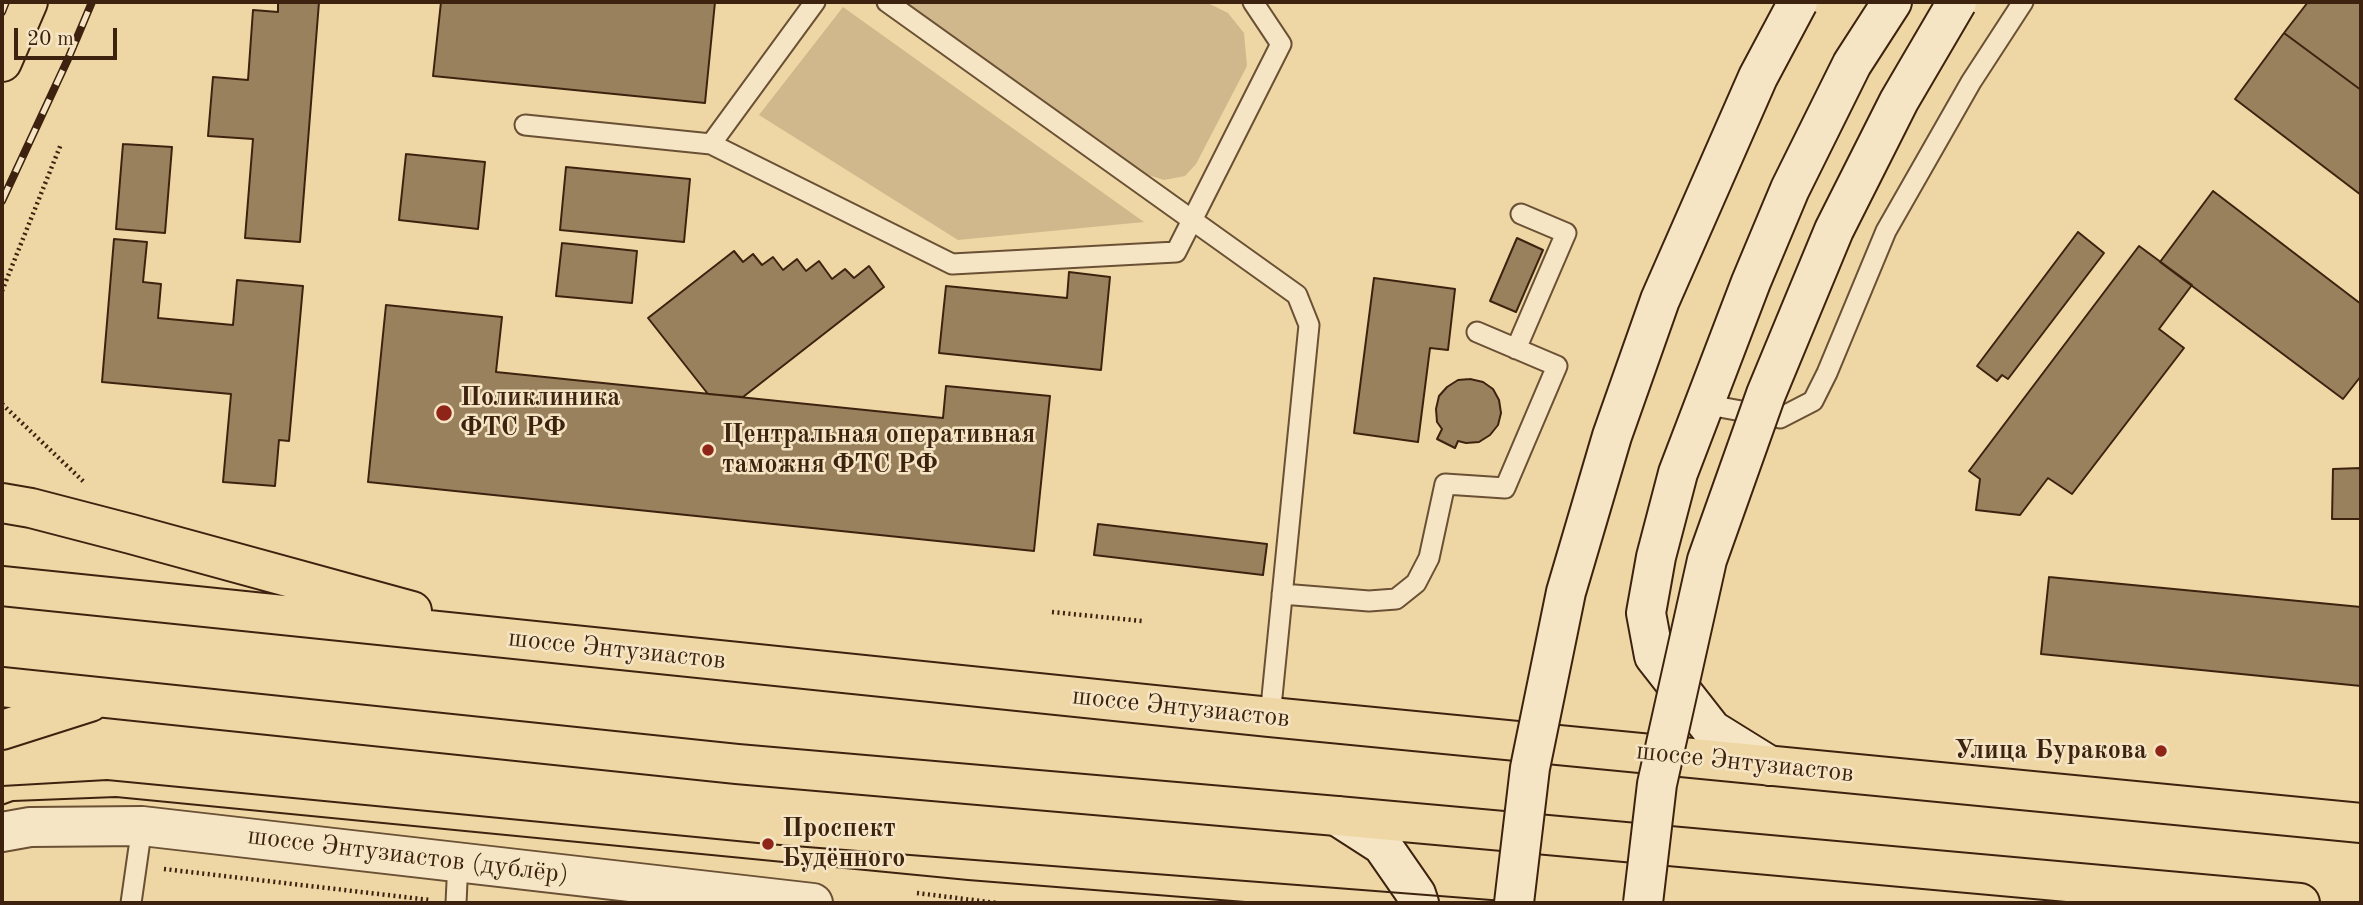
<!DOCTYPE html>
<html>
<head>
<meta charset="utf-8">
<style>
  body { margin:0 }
  #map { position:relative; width:2363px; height:905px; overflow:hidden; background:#efd7a5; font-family:"Old Standard TT",serif }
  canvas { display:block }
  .frame { position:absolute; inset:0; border:4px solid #3d230f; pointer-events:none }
  .scale { position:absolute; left:14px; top:28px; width:103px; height:32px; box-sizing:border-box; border:4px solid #3d230f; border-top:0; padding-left:9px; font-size:21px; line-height:24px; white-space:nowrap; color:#3d230f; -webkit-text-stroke:5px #f5e5c4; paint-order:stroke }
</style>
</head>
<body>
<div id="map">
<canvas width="2363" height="905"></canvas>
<div class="frame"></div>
<div class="scale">20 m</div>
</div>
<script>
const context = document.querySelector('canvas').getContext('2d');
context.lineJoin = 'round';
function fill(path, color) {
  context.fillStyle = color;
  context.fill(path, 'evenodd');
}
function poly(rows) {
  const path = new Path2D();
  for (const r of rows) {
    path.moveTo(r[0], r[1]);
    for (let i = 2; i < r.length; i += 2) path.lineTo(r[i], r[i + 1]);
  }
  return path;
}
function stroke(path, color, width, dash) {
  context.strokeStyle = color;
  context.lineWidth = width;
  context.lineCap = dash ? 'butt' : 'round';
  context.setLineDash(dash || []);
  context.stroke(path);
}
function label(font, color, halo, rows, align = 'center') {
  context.font = font + ' "Old Standard TT",serif';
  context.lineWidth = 5;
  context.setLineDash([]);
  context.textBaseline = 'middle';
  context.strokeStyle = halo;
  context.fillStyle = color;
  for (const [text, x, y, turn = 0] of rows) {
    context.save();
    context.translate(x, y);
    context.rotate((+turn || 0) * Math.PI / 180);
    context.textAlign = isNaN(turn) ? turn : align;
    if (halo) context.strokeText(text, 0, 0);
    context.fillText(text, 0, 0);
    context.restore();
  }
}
fill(poly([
  [901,2,1206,2,1228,13,1244,33,1247,66,1196,164,1185,176,1164,180,1145,174],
  [843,7,1144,222,958,240,759,115]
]), '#d1b88c');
const building = poly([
  [278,2,319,2,300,242,245,238,253,139,208,136,213,77,248,80,253,10,278,12,278,2],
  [441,2,715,2,705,103,433,76,441,2],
  [2308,2,2361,2,2361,90,2284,33,2308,2],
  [2284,33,2361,90,2361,195,2235,99,2284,33],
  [123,144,172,147,165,233,116,229,123,144],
  [406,154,485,162,478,229,399,220,406,154],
  [566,167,690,179,684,242,560,230,566,167],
  [2213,191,2361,304,2361,376,2343,399,2160,262,2213,191],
  [2078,232,2104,253,2008,379,2002,375,1997,381,1977,366,2078,232],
  [1517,238,1543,250,1516,312,1490,301,1517,238],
  [114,239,147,242,143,282,161,284,158,318,233,325,237,280,303,286,289,441,279,440,275,486,223,482,231,394,102,382,114,239],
  [562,243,637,251,632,303,556,296,562,243],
  [2139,246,2192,285,2159,329,2184,348,2072,494,2048,478,2020,515,1976,510,1980,479,1969,471,2139,246],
  [734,251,743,262,753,254,762,265,773,257,783,270,797,259,806,271,819,261,832,279,845,269,854,278,869,266,884,287,743,397,708,394,648,318,734,251],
  [1069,272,1110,277,1101,370,939,353,946,286,1067,298,1069,272],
  [1374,278,1455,289,1448,350,1430,348,1418,442,1354,433,1374,278],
  [386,305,502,317,496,372,943,418,946,386,1050,396,1034,551,368,482,386,305],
  [1470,379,1483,382,1493,389,1499,400,1501,413,1498,425,1490,435,1479,442,1466,443,1458,441,1455,448,1437,439,1442,429,1437,422,1436,409,1439,396,1447,387,1458,380,1470,379],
  [2361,468,2361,519,2332,519,2333,469,2361,468],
  [1098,524,1267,544,1263,575,1094,555,1098,524],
  [2049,577,2361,607,2361,686,2041,654,2049,577]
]);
fill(building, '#9a815d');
stroke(building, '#3d230f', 2);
const lane = poly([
  [887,2,1297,295,1309,325,1270,717],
  [525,125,711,144,952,264,1176,252,1281,44,1253,2],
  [711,144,815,2],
  [1516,349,1566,233,1521,214],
  [1703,404,1780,418,1813,401,1827,373,1886,231,1971,82,2023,2],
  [1282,594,1369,601,1396,599,1416,583,1429,558,1445,484,1505,488,1557,366,1477,332],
  [131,903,142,826],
  [456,903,458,861]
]);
const street = poly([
  [2,832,30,827,142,826,813,903]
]);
const secondary = poly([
  [1770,766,1712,730,1654,656,1646,613,1656,557,1678,473,1751,282,1790,189,1852,64,1892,2],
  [1337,816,1382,845,1416,894,1419,903]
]);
const primary = poly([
  [2,62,28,2],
  [2,503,31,508,131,534,412,611],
  [2,586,1270,717,2361,823],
  [2,687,737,764,1337,816,2300,903],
  [2,730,90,702]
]);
stroke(lane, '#6a5034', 23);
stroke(street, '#6a5034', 42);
stroke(secondary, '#3d230f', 42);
stroke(primary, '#3d230f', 42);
stroke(poly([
  [2,291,61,144],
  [2,404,85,483],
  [1052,612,1142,621],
  [164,869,430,900],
  [917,893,997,903]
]), '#3d230f', 4.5, [2, 3.5]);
stroke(lane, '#f5e5c4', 19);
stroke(street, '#f5e5c4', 38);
stroke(secondary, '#f5e5c4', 38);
stroke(primary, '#efd7a5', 38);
stroke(poly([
  [2,786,107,780,768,844,1530,903],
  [2,805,13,801,116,797,968,880,1258,903]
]), '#3d230f', 2);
const rail = poly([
  [2,12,6,2],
  [2,201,68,59,92,2]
]);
stroke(rail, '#3d230f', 8);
stroke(rail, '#f5e5c4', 5, [16]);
const secondaryBridge = poly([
  [1514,903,1530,768,1566,592,1612,436,1660,300,1758,77,1798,2],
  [1643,903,1657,784,1707,560,1766,394,1834,230,1899,101,1957,2]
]);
stroke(secondaryBridge, '#3d230f', 42, []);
stroke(secondaryBridge, '#f5e5c4', 38);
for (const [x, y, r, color] of [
  [444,413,9,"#8f2418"],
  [708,450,7,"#8f2418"],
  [2161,751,7,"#8f2418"],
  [768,844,7,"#8f2418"]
]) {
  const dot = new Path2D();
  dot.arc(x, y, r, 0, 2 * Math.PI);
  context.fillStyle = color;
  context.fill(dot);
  stroke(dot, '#f5e5c4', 2.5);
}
label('bold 26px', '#3d230f', '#f5e5c4', [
  ["Поликлиника",460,398],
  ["ФТС РФ",460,428],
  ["Центральная оперативная",722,435],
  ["таможня ФТС РФ",722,465],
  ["Улица Буракова",2147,751,"right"],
  ["Проспект",782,829],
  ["Будённого",782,859]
], 'left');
label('26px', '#3d230f', '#f5e5c4', [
  ["шоссе Энтузиастов",617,650,6],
  ["шоссе Энтузиастов",1181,708,6],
  ["шоссе Энтузиастов",1745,763,6],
  ["шоссе Энтузиастов (дублёр)",408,856,7]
]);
</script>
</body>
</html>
